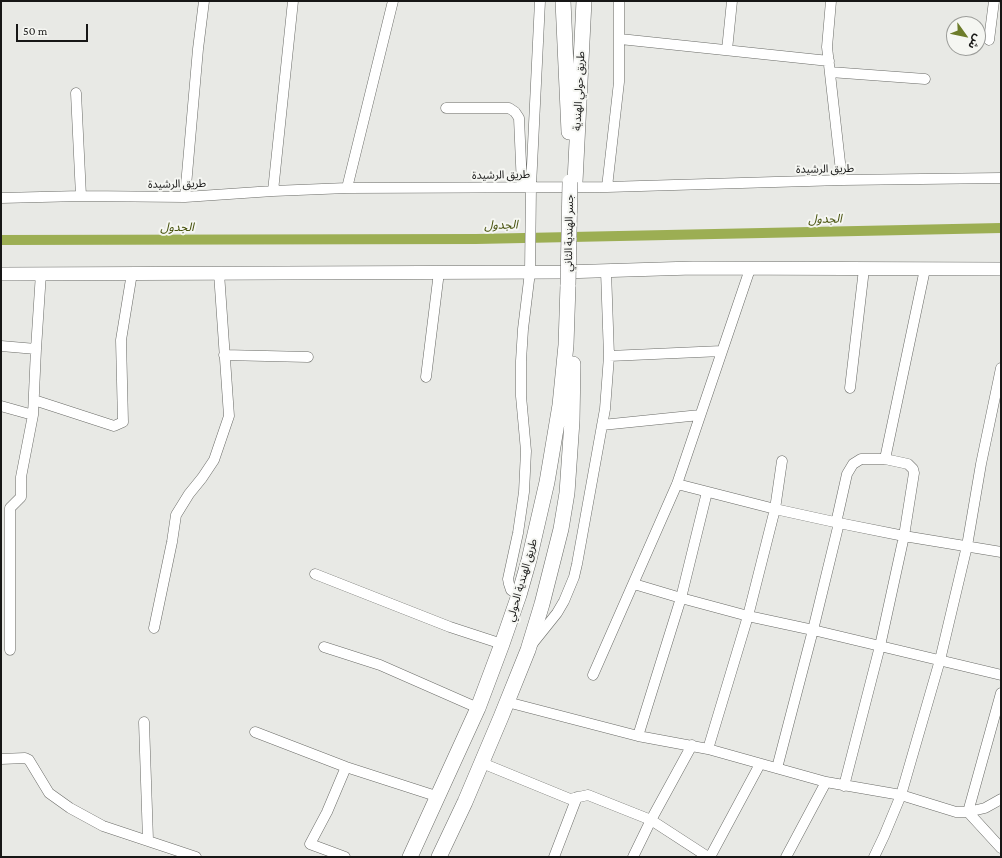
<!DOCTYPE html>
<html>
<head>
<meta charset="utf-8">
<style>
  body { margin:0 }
  #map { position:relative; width:1002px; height:858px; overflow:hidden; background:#e8e9e5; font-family:"Crimson Pro","Noto Sans Arabic",serif }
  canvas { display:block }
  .frame { position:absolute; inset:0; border:2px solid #171716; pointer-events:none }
  .north { position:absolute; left:946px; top:16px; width:40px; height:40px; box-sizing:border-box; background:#f5f6f2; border:1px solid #9c9d9a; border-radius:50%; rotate:123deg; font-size:11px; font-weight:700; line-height:16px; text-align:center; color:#171716 }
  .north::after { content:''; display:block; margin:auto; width:14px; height:18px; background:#6d7c2a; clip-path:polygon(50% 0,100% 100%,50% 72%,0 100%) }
  .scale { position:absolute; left:16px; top:24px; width:72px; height:18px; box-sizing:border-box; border:2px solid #171716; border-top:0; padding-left:5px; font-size:12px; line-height:14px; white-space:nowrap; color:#171716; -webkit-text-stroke:3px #f5f6f2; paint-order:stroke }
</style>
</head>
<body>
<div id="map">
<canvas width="1002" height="858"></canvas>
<div class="frame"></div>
<div class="north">ش</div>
<div class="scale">50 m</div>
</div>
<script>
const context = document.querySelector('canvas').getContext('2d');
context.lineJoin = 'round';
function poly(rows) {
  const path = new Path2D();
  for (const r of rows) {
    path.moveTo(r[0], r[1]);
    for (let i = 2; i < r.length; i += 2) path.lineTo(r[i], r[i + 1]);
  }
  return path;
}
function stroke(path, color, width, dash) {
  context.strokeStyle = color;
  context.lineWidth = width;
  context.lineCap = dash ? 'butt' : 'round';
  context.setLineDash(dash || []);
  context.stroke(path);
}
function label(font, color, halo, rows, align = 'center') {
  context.font = font + ' "Crimson Pro","Noto Sans Arabic",serif';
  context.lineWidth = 4;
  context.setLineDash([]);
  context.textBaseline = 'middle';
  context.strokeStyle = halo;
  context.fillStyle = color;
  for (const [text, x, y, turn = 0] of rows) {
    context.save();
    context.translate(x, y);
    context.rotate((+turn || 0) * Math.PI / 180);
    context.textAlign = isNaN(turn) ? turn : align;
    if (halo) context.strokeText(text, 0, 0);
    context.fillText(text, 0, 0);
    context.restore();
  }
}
stroke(poly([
  [1,240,476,239,1001,228]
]), '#9cae53', 10);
const minor = poly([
  [831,1,827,47,842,180],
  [620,39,829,61],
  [989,40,994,1],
  [727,50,732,1],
  [830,72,925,79],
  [76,93,81,196],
  [446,108,509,108,515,112,519,118,522,186],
  [531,186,540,1],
  [607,187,619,82,619,1],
  [347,188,393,1],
  [273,191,293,1],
  [185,197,198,49,204,1],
  [1,198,81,196,185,197,273,191,347,188,607,187,842,180,1001,178],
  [1,346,36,349],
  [224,355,308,357],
  [609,356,722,351],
  [426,377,439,272],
  [850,388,864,269],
  [34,400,114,426,123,422,121,340,132,273],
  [1,406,33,415],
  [602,425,700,415],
  [885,459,925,269],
  [677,484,775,509,839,523,904,536,1001,552],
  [836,523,847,474,853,464,861,459,885,459,908,464,913,469,914,473,904,536,880,646,844,786],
  [315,574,450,627,502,644],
  [634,584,681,598,748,616,813,630,1001,675],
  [519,595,511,590,509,584,508,579,518,533,524,492,526,451,521,396,521,361,523,329,530,272,531,186],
  [154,628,172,542,176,515,189,494,202,478,214,460,229,416,219,273],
  [533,643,557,613,564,601,574,577,577,564,605,409,609,356,606,271],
  [324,647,380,665,478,708],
  [10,650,10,508,21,497,21,477,33,415,36,349,41,273],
  [593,675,677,484,750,269],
  [507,702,638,736,708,749,826,782,901,795,956,812,968,812,985,808,1001,799],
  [144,722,148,840],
  [255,732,346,767,439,797],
  [638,736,681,598,707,492],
  [708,749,748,616,775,509,782,461],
  [1,759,25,758,29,760,49,793,70,808,103,826,196,857],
  [482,763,570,799,588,795,651,820,708,857],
  [777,768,813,630,839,523],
  [968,812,1001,693],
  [968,812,1001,848],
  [345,857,310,844,327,812,346,767],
  [554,857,577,797],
  [633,857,651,820,692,745],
  [710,857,760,764],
  [786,857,826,782],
  [874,857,884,836,901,795,940,660,967,546,981,464,1001,368]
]);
const major = poly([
  [1,274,563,272,693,268,1001,269]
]);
const highway = poly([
  [563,1,569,132],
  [575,182,584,1],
  [410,857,478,708,502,644,519,595,529,560,547,482,560,405,566,345,568,285],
  [439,857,465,802,501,717,528,650,542,604,561,529,567,493,572,421,573,364]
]);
stroke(minor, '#6a6b67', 11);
stroke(major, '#6a6b67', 14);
stroke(highway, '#6a6b67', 16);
stroke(minor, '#fff', 10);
stroke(major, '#fff', 13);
stroke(highway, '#fff', 15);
const highwayBridge = poly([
  [568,285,570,182]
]);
stroke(highwayBridge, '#6a6b67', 16, []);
stroke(highwayBridge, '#fff', 15);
label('11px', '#171716', '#f5f6f2', [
  ["طريق حولي الهندية",579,91,-87],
  ["طريق الرشيدة",825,169,-1],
  ["طريق الرشيدة",501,175,-1],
  ["طريق الرشيدة",177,184,-1],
  ["جسر الهندية الثاني",569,233,-89],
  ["طريق الهندية الحولي",522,580,-74]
]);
label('italic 12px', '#444f09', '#f5f6f2', [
  ["الجدول",825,219,-1],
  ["الجدول",501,225,-1],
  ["الجدول",177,227]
]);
</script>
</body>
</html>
